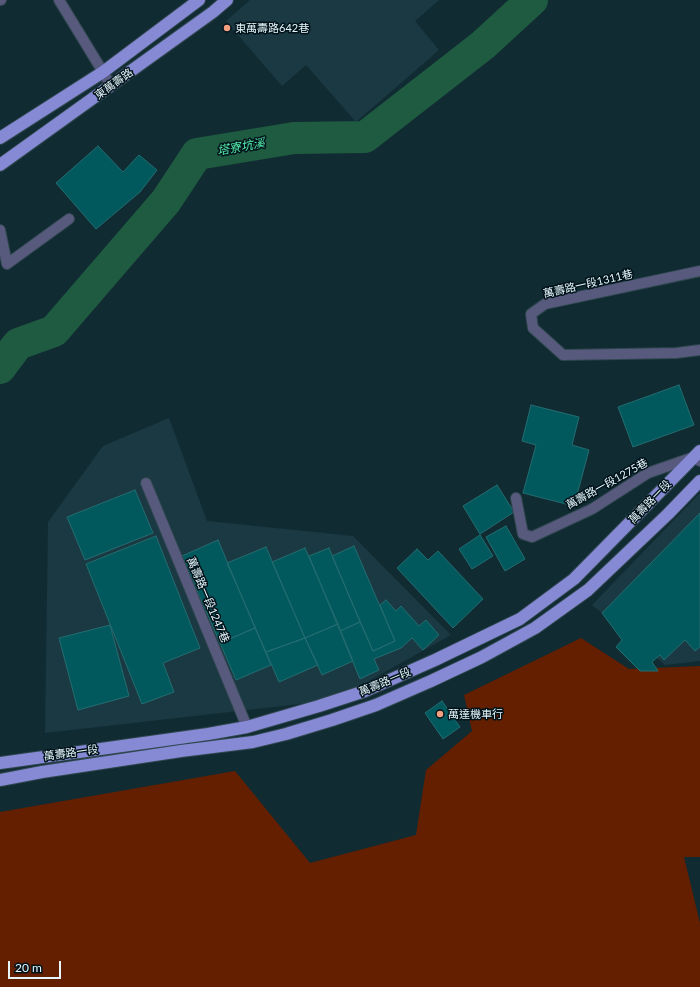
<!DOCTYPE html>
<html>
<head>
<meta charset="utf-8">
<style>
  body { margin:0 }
  #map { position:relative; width:700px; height:987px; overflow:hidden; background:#112b33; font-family:Lato,sans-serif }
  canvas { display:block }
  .scale { position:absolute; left:8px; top:961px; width:53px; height:18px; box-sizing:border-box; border:2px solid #e6f6fb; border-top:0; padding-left:5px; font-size:12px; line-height:14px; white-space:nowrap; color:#e6f6fb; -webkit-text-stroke:3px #00131b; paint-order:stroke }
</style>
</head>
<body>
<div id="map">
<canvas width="700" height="987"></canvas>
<div class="scale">20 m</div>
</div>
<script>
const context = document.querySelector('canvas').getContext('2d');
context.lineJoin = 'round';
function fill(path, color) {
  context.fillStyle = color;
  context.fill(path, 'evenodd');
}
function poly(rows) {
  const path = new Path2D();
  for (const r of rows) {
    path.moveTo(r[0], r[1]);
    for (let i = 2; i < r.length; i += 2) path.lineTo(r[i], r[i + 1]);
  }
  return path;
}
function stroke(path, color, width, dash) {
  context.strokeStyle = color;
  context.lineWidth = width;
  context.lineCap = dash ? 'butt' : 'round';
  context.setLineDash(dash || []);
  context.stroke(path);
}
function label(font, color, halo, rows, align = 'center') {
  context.font = font + ' Lato,"Noto Sans TC",sans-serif';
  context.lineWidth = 3;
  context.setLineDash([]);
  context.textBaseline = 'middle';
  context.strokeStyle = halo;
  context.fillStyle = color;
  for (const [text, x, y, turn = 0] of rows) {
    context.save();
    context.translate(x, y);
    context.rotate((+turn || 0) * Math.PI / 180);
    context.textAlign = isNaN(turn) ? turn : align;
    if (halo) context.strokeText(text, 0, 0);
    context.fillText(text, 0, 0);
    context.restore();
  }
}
fill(poly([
  [250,0,439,0,415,21,439,50,356,122,306,65,282,86,226,21],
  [169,418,207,521,353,536,451,635,335,700,45,733,48,522,103,446],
  [700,493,700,661,665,665,592,605]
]), '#1b3942');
fill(poly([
  [581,638,629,669,700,666,700,857,684,857,700,923,700,987,0,987,0,812,235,771,310,863,416,835,426,770,472,731,464,695]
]), '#631f00');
stroke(poly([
  [0,368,18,344,54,331,166,201,197,154,294,138,365,137,483,45,532,0]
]), '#1f5b40', 32);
const building = poly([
  [98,146,123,172,139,155,157,170,140,192,96,229,56,183,98,146],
  [679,385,694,425,633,447,618,407,679,385],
  [531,405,579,417,572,445,589,450,574,506,523,493,536,445,522,441,531,405],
  [497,485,514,512,480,534,463,506,497,485],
  [135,490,153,533,85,560,67,517,135,490],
  [700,513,700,647,695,651,685,640,664,660,660,655,652,662,658,671,640,671,616,647,622,640,602,613,700,513],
  [506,526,525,559,505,571,486,537,506,526],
  [480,535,493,556,472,569,459,549,480,535],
  [156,536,200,648,163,663,174,692,142,704,86,564,156,536],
  [218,540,255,628,220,643,182,556,218,540],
  [354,546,395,641,373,651,332,556,354,546],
  [266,547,305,638,266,652,227,563,266,547],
  [305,548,338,624,305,638,272,562,305,548],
  [329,548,360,622,340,631,309,556,329,548],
  [417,549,428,560,438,551,483,599,453,628,397,568,417,549],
  [386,600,396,611,401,606,419,626,426,620,439,635,423,650,412,638,401,648,374,659,379,670,360,679,340,631,360,622,373,651,395,641,380,605,386,600],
  [338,624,353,661,322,675,305,638,338,624],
  [110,625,129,696,78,710,59,638,110,625],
  [255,628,271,665,236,680,220,643,255,628],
  [305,638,318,665,279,682,266,652,305,638],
  [442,701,460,727,443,739,425,713,442,701]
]);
fill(building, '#02595d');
stroke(building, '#236d71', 1);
const service = poly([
  [0,0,1,0],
  [59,0,103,72,111,86],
  [0,230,7,264,69,219],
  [700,271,545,304,531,314,533,328,563,355,676,353,700,350],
  [146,483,247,727],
  [516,498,523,534,532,537,592,509,648,473,694,457,700,461]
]);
const primary = poly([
  [0,138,103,72,199,0],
  [0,165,213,12,227,0],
  [0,763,208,734,247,727,319,706,365,691,435,660,520,619,574,579,700,451],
  [0,780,42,772,181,751,253,742,286,734,332,720,376,705,431,681,482,657,535,628,588,590,668,514,700,481]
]);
stroke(service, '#2f474f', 12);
stroke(primary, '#2f474f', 14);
stroke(service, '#57597d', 10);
stroke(primary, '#8689d4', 12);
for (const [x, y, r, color] of [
  [227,28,4,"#f3a081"],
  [440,714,4,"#f3a081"]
]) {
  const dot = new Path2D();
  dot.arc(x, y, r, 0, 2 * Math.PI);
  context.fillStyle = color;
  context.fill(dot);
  stroke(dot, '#00131b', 1.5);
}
label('11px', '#e6f6fb', '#00131b', [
  ["東萬壽路642巷",235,28],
  ["萬達機車行",448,714]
], 'left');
label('11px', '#e6f6fb', '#00131b', [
  ["東萬壽路",114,84,-36],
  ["萬壽路一段1311巷",588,284,-13],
  ["萬壽路一段1275巷",607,484,-29],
  ["萬壽路一段",650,502,-46],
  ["萬壽路一段1247巷",208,600,67],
  ["萬壽路一段",385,682,-23],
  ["萬壽路一段",71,753,-8]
]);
label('italic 12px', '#55ecaa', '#00131b', [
  ["塔寮坑溪",241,147,-10]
]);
</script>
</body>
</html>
